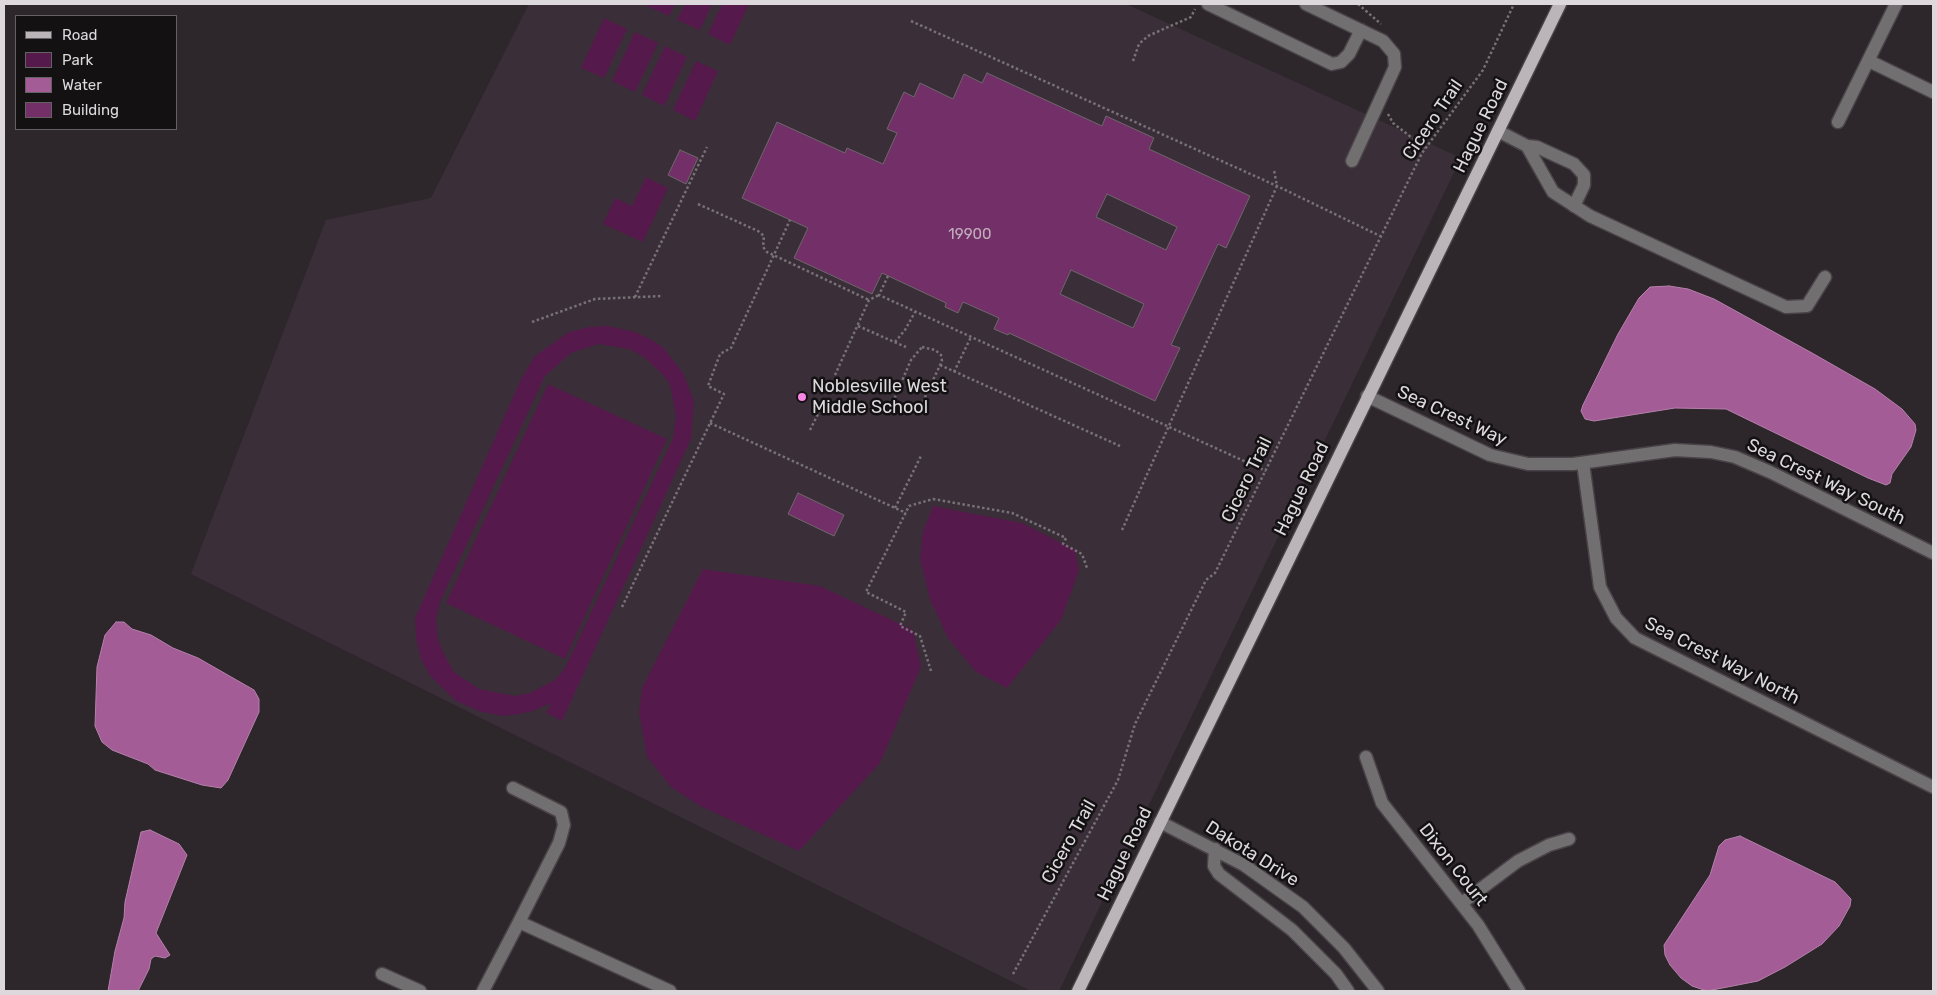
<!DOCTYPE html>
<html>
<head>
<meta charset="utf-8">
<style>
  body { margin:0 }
  #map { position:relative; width:1937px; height:995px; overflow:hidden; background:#2d272c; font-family:Rubik,sans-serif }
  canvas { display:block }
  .frame { position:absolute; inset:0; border:5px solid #dcd8db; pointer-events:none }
  .legend { position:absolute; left:15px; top:15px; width:162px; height:115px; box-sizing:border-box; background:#141113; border:1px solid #646163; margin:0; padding:6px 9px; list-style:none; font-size:15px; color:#dcd8db }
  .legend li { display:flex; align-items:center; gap:10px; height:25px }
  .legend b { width:25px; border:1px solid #646163 }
</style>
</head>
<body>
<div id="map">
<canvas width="1937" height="995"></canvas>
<div class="frame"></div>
<ul class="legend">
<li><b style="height:6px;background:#bbb5b9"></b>Road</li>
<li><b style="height:14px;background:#551a4b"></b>Park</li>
<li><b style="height:14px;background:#a45c96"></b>Water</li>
<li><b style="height:14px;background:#732f67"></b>Building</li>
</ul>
</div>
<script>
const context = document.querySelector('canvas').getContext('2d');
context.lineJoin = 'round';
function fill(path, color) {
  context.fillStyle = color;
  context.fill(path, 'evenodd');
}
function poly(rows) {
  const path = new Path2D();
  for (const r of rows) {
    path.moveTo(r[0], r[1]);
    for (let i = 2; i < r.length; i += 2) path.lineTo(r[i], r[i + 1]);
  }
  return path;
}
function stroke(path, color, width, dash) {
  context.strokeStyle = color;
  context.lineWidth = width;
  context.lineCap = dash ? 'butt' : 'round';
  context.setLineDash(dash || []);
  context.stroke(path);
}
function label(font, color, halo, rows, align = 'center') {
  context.font = font + ' Rubik,sans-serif';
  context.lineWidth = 5;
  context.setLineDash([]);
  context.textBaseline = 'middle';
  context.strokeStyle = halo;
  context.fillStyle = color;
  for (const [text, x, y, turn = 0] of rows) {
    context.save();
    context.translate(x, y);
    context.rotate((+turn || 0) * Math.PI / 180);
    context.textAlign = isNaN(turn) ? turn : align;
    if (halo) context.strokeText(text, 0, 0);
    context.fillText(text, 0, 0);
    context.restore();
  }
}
fill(poly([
  [529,4,1126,4,1461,158,1059,991,1031,991,191,574,326,220,431,198]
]), '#3a2f38');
fill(poly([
  [648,4,675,4,669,16,647,6],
  [685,4,712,4,700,30,677,20],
  [722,4,749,4,730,45,708,34],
  [604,18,627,29,604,78,581,68],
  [635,32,658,43,635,92,612,81],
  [665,46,687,57,664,106,642,95],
  [696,61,718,71,695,121,673,110],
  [646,177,668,188,643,242,603,224,615,198,632,206],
  [608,326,635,332,650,339,663,347,683,373,694,401,691,439,562,721,546,713,551,703,533,711,519,714,504,716,482,712,456,701,430,676,421,659,416,638,415,618,521,379,535,356,569,332,589,327],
  [598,344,629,349,644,357,663,375,670,385,676,416,673,438,565,668,555,680,530,693,515,696,479,689,454,672,444,654,438,639,436,620,440,602,545,376,571,353],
  [548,384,667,439,565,659,446,603],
  [933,506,1022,523,1075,550,1079,570,1061,620,1007,688,976,672,948,638,930,600,920,558,923,531],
  [703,569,820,586,913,630,921,667,880,763,799,851,700,806,671,787,647,757,639,713,642,688]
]), '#551a4b');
const water = poly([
  [1669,286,1688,289,1714,299,1812,353,1875,389,1902,409,1915,424,1916,430,1911,447,1892,474,1890,483,1886,485,1868,478,1726,409,1675,408,1594,421,1585,419,1581,411,1583,405,1618,334,1639,298,1650,287,1669,286],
  [116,622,124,622,132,629,151,635,173,648,198,658,254,690,259,699,259,712,228,780,221,788,202,785,155,770,148,764,112,750,102,742,95,726,97,667,105,635,116,622],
  [150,830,179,844,187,855,156,933,170,955,165,958,155,956,151,959,149,969,138,991,108,991,115,951,124,918,125,902,141,832,150,830],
  [1740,836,1835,882,1851,899,1850,906,1839,926,1822,944,1785,967,1758,981,1707,991,1692,986,1681,978,1670,965,1665,955,1664,945,1710,875,1719,846,1725,840,1740,836]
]);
fill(water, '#a45c96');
stroke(water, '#b581ab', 1);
const building = poly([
  [987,73,1102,126,1106,116,1154,138,1149,149,1250,196,1226,248,1218,244,1171,345,1180,348,1155,401,1009,333,1008,335,994,329,999,318,963,302,958,313,945,307,946,303,882,273,872,294,794,258,808,228,742,198,777,122,845,153,847,148,883,164,897,133,887,129,904,92,914,97,920,83,953,99,964,74,982,83,987,73],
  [1107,194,1177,227,1166,250,1096,217,1107,194],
  [1071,270,1144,304,1133,328,1060,294,1071,270],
  [680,150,698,158,686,184,668,175,680,150],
  [798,493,844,515,834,536,788,514,798,493]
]);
fill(building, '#732f67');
stroke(building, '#6d676b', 1);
const minor = poly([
  [1208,4,1332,64,1341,62,1349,54,1361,30],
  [1306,4,1383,41,1394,54,1395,67,1352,161],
  [1869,61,1933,92],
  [1838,122,1896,4],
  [1498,131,1527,146,1553,192,1590,216,1786,307,1807,306,1825,277],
  [1527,146,1537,147,1574,164,1584,175,1584,185,1574,206],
  [1367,396,1490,455,1528,464,1573,464,1675,450,1711,452,1735,457,1770,472,1933,553],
  [1583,463,1600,587,1616,618,1635,638,1933,787],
  [1366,757,1382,803,1478,925,1519,991],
  [513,788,561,812,564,825,559,843,519,922],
  [1160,822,1244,865,1303,907,1344,948,1378,991],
  [1215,849,1214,866,1219,874,1292,930,1336,974,1348,991],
  [1462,903,1518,861,1549,845,1569,839],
  [382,974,420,991],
  [483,991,519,922,670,991]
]);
const major = poly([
  [1078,991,1560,4]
]);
stroke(minor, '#494348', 15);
stroke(major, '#494348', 15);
stroke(poly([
  [1358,4,1381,24],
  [911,21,1277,186,1380,236],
  [1133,61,1139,44,1148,36,1191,17,1195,9],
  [1388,114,1393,123,1425,148],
  [698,204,758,231,764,236,763,247,767,252,869,300],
  [888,276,879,295,1266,471],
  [635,297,707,147],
  [532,322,595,299,662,296],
  [858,326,906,347],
  [895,342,905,330,915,312],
  [922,347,935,350,941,355,942,361,920,408,914,413,908,414,896,405,895,397,911,360,922,347],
  [940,365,1120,446],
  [954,372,971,337],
  [835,375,869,300,879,295],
  [710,423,906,513],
  [810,430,821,408],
  [895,508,921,456],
  [1122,530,1277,186,1274,170],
  [622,607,724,394,708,386,720,354,731,348,790,220],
  [931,671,920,636,900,626,906,612,866,592,909,506,933,499,1012,513,1066,538,1063,544,1082,554,1087,568],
  [1013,974,1118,780,1135,724,1206,580,1215,573,1422,153,1483,70,1514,4]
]), '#777276', 2.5, [2.5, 2.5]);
stroke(minor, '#726f71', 12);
stroke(major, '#bbb5b9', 12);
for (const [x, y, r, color] of [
  [802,397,5,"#fb87e5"]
]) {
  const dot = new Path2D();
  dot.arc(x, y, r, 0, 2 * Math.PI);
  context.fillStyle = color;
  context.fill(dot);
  stroke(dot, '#141113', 2);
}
label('15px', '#c2aebe', null, [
  ["19900",970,235]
]);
label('18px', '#dcd8db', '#141113', [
  ["Cicero Trail",1433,120,-56],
  ["Hague Road",1481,126,-64],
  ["Sea Crest Way",1452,416,25],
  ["Cicero Trail",1247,480,-64],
  ["Sea Crest Way South",1826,482,26],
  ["Hague Road",1302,489,-64],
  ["Sea Crest Way North",1722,661,27],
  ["Cicero Trail",1069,842,-61],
  ["Hague Road",1125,854,-64],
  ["Dakota Drive",1252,854,32],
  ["Dixon Court",1453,865,52]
]);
label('18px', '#dcd8db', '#141113', [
  ["Noblesville West",812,387],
  ["Middle School",812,408]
], 'left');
</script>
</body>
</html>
